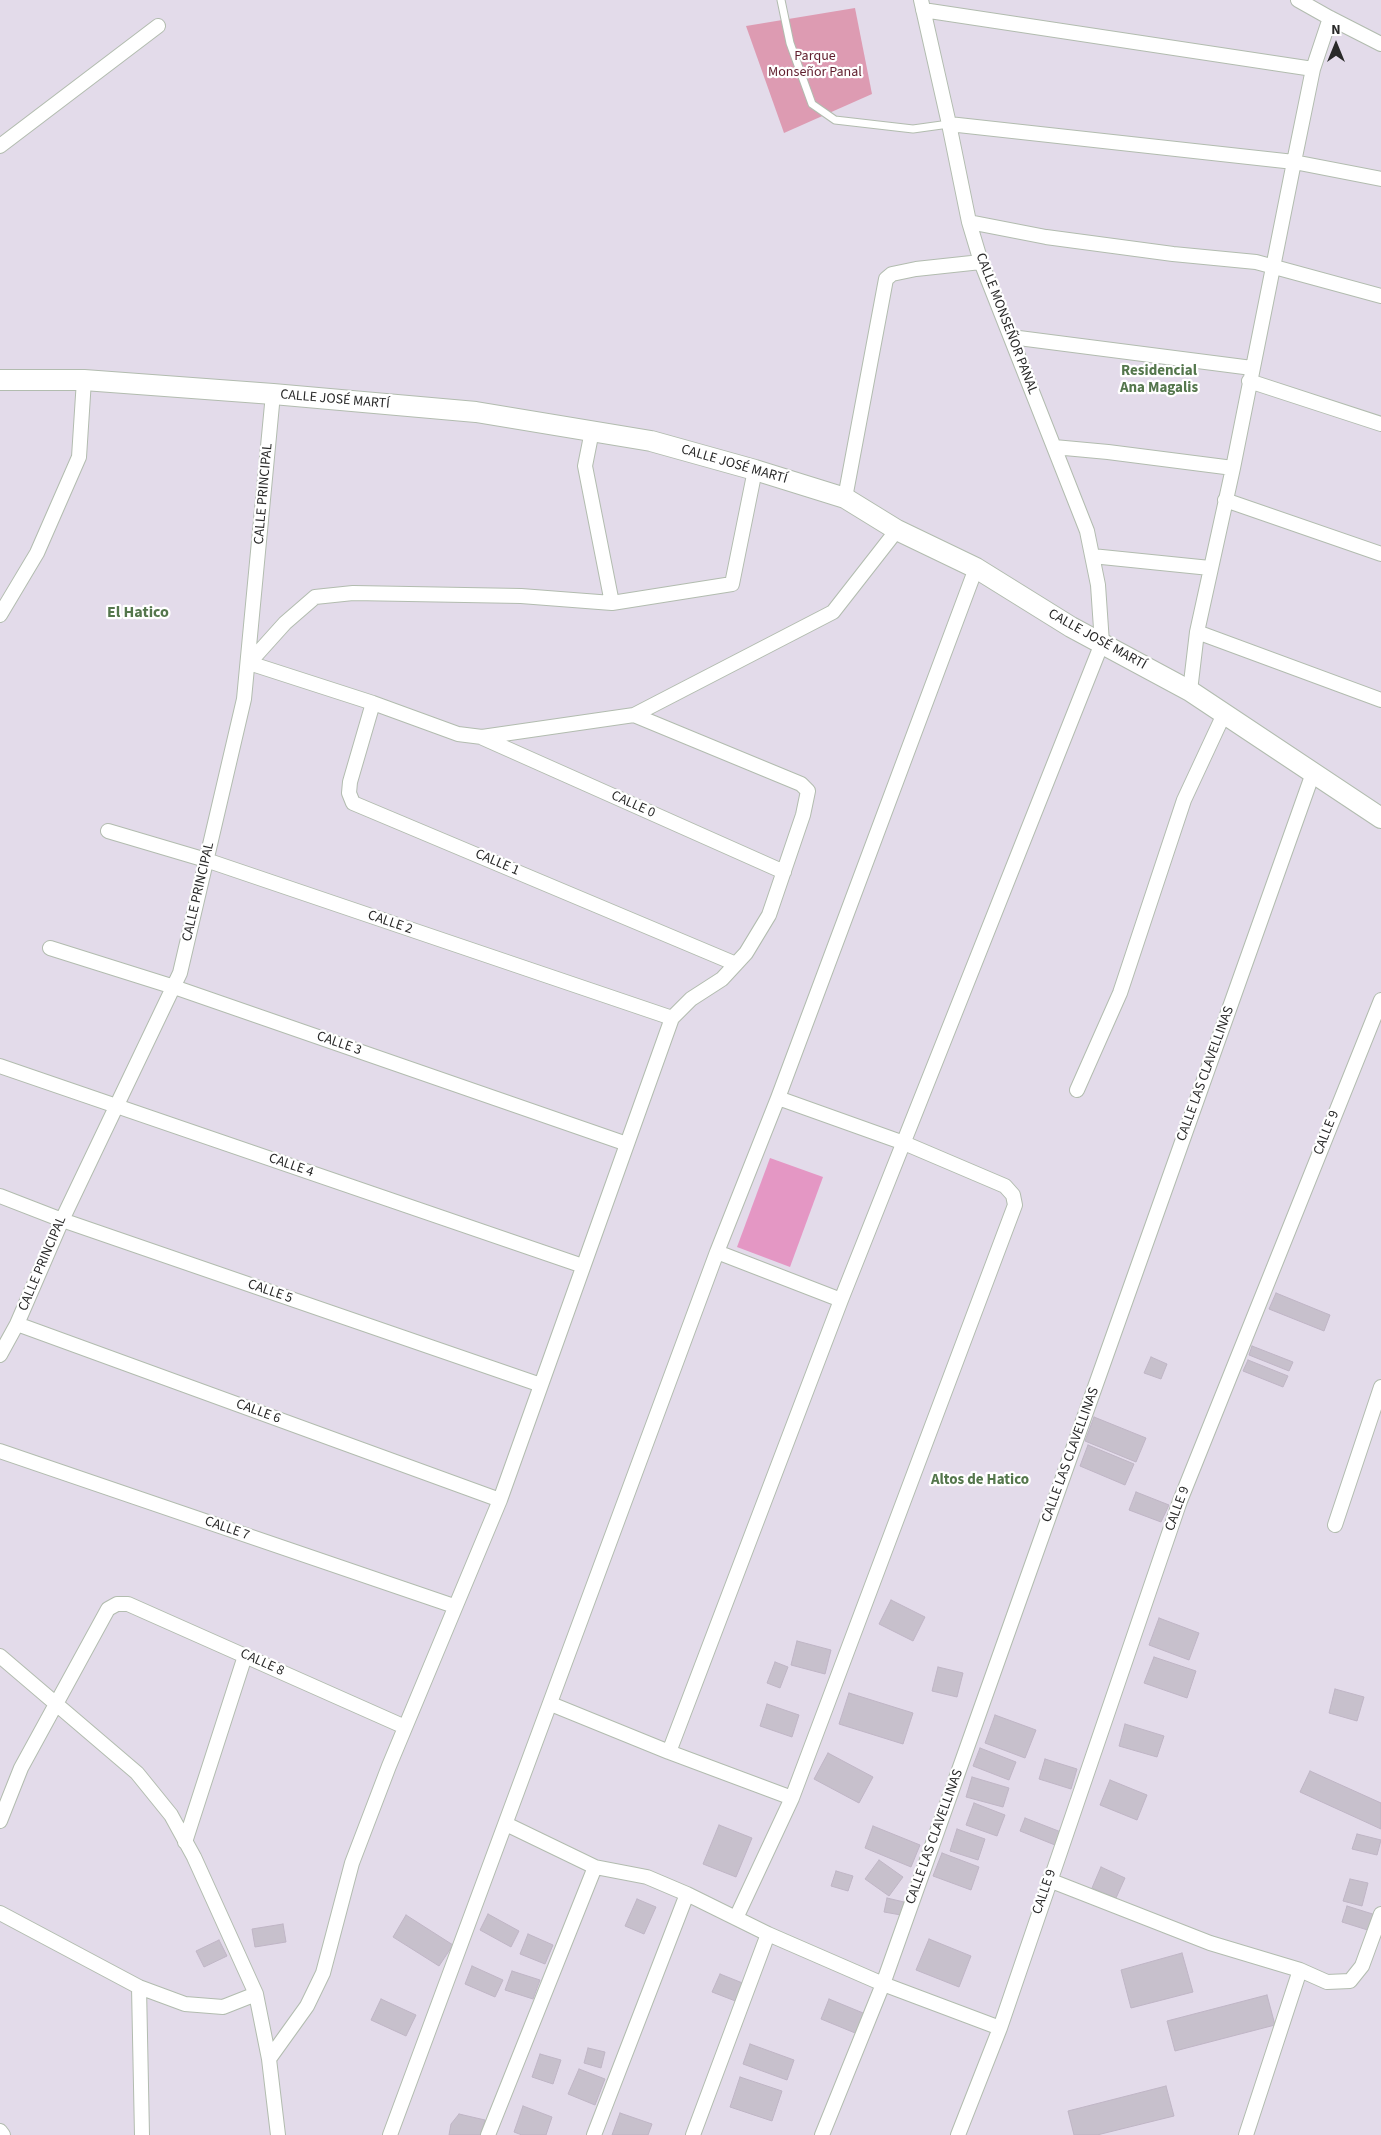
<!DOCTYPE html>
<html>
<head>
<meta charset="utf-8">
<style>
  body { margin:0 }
  #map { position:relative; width:1381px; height:2135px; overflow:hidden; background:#e3dbea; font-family:"Source Sans 3",sans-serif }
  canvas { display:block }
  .north { position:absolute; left:1311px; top:20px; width:50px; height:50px; -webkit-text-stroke:4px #fff; paint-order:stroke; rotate:0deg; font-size:14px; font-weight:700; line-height:20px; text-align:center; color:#292929 }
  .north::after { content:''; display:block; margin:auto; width:18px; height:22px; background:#292929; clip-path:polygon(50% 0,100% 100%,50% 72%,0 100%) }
</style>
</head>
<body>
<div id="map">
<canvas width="1381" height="2135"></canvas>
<div class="north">N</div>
</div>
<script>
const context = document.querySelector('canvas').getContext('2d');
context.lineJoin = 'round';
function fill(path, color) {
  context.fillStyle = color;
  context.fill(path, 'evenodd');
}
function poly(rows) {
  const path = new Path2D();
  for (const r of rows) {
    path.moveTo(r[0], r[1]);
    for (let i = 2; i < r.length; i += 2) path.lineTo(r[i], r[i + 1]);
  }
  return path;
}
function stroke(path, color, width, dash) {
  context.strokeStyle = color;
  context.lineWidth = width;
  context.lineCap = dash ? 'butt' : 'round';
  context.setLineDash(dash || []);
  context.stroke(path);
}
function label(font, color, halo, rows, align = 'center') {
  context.font = font + ' "Source Sans 3",sans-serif';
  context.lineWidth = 4.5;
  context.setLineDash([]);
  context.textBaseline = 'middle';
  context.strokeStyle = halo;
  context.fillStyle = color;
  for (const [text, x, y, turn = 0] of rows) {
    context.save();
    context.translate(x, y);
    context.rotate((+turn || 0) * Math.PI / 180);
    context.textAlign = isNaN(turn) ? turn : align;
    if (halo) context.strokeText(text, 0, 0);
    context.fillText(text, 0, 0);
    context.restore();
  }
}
fill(poly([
  [855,8,872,94,784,133,746,26]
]), '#dd9bb2');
fill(poly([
  [770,1158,823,1177,790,1267,737,1247]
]), '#e497c4');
const building = poly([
  [1276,1293,1330,1315,1324,1331,1269,1309,1276,1293],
  [1252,1346,1293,1362,1289,1371,1249,1355,1252,1346],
  [1151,1357,1167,1364,1161,1379,1144,1373,1151,1357],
  [1248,1360,1288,1376,1283,1387,1243,1371,1248,1360],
  [1094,1417,1146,1438,1136,1462,1085,1441,1094,1417],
  [1088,1445,1134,1464,1125,1485,1080,1466,1088,1445],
  [1136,1492,1169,1505,1161,1522,1129,1510,1136,1492],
  [891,1600,925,1617,913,1641,879,1624,891,1600],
  [1159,1618,1199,1633,1189,1660,1149,1645,1159,1618],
  [797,1641,831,1650,825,1674,791,1665,797,1641],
  [1154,1657,1196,1671,1187,1698,1144,1683,1154,1657],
  [775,1662,788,1667,780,1688,767,1683,775,1662],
  [938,1667,963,1673,957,1697,932,1691,938,1667],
  [1335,1689,1364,1697,1357,1721,1329,1713,1335,1689],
  [849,1693,913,1713,903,1744,839,1724,849,1693],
  [767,1704,799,1715,792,1737,760,1726,767,1704],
  [995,1715,1036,1730,1025,1758,985,1743,995,1715],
  [1125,1724,1164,1736,1157,1757,1119,1746,1125,1724],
  [980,1748,1016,1762,1009,1780,973,1766,980,1748],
  [828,1753,873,1777,859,1803,814,1779,828,1753],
  [1045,1759,1077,1769,1071,1789,1039,1779,1045,1759],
  [1310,1771,1381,1803,1381,1829,1300,1792,1310,1771],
  [972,1777,1009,1788,1003,1807,966,1797,972,1777],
  [1110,1780,1147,1795,1137,1820,1100,1805,1110,1780],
  [974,1803,1005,1815,997,1836,966,1825,974,1803],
  [1025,1818,1061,1832,1055,1845,1020,1831,1025,1818],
  [719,1825,752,1838,736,1877,703,1864,719,1825],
  [873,1826,920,1845,911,1867,865,1848,873,1826],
  [957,1829,985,1839,978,1860,950,1851,957,1829],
  [1357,1834,1381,1840,1377,1855,1352,1849,1357,1834],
  [942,1853,979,1867,971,1890,933,1876,942,1853],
  [879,1860,903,1877,889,1896,865,1879,879,1860],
  [1101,1867,1125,1878,1116,1898,1092,1888,1101,1867],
  [836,1871,853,1876,848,1891,831,1886,836,1871],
  [1350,1879,1368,1883,1362,1906,1343,1901,1350,1879],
  [887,1898,904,1902,901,1915,884,1912,887,1898],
  [637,1899,656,1907,644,1934,625,1926,637,1899],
  [1347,1906,1379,1916,1374,1932,1342,1922,1347,1906],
  [488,1914,519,1931,511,1947,480,1930,488,1914],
  [406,1915,453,1945,439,1966,393,1937,406,1915],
  [283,1924,286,1942,255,1947,252,1929,283,1924],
  [528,1934,553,1945,545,1964,520,1954,528,1934],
  [929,1939,971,1956,959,1987,916,1970,929,1939],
  [219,1940,227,1956,204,1967,196,1951,219,1940],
  [1182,1953,1193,1992,1131,2008,1121,1970,1182,1953],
  [472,1966,503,1980,495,1997,465,1984,472,1966],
  [512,1971,540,1980,533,1999,505,1990,512,1971],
  [720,1974,745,1984,738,2002,712,1992,720,1974],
  [1267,1995,1275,2025,1175,2051,1167,2021,1267,1995],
  [381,1999,416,2015,406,2036,371,2020,381,1999],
  [829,1999,868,2015,860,2035,821,2019,829,1999],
  [750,2044,794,2060,787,2080,743,2064,750,2044],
  [588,2048,605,2052,601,2068,584,2063,588,2048],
  [540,2054,561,2060,553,2084,532,2077,540,2054],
  [579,2069,605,2079,595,2105,568,2094,579,2069],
  [740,2077,782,2091,772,2121,730,2107,740,2077],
  [1166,2086,1174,2116,1097,2135,1074,2135,1068,2111,1166,2086],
  [523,2106,552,2117,546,2135,522,2135,514,2132,523,2106],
  [620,2113,652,2124,648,2135,612,2135,620,2113],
  [459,2114,485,2120,481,2135,449,2135,451,2124,459,2114]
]);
fill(building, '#c7c0cc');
stroke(building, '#bfb5c5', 1);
const service = poly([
  [781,0,790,43,812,104,835,120,913,129,949,124]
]);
const minor = poly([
  [1298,0,1330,18,1381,44],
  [923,10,1313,69],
  [949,124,1294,162,1381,179],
  [0,146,158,26],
  [969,222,1046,237,1173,254,1256,262,1381,296],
  [1011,337,1252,368],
  [1249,381,1381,424],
  [592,431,585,466,612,603,732,584,755,470],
  [1054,447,1108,452,1233,468],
  [845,498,886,279,892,274,916,269,981,262],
  [1225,500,1381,554],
  [1092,556,1210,568],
  [612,603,521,596,353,593,315,597,285,623,249,663,373,703,458,734,482,737,634,715,833,612,897,530],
  [0,615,37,553,79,457,84,380],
  [1197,632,1381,700],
  [1190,691,1197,632,1233,468,1294,162,1313,69,1330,18],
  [373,703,350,782,349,793,353,803,736,964],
  [483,738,784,872],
  [108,831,206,860,672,1018],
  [50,948,174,987,627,1144],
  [0,1066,583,1266],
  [1077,1090,1120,993,1184,800,1224,714],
  [0,1196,62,1220,541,1385],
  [717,1252,841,1300],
  [17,1324,500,1500],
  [0,1355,17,1324,62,1220,180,973,244,699,273,394],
  [0,1451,454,1606],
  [1335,1525,1381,1387],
  [0,1656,137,1773,171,1815,194,1857,256,1994,269,2059,278,2135],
  [551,1704,669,1752,792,1798],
  [669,1752,841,1300,1102,643,1098,585,1087,531,981,262,969,222,949,124,921,0],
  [0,1821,21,1768,108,1609,117,1604,128,1604,405,1727],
  [506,1824,595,1867,647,1877,687,1894,768,1934,883,1984,1000,2028],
  [185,1842,245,1656],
  [1049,1880,1210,1943,1300,1970,1327,1982,1350,1981,1362,1966,1381,1914],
  [0,1913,139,1987,185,2004,223,2007,256,1994],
  [736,1918,792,1798,1015,1205,1013,1195,1005,1186,904,1143,778,1098],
  [139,1987,142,2135],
  [269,2059,307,2006,323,1973,352,1863,389,1766,500,1500,672,1018,691,999,722,979,746,953,769,915,803,815,808,791,801,784,634,715],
  [0,2131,3,2135],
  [390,2135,717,1252,778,1098,976,568],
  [488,2135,595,1867],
  [594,2135,687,1894],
  [693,2135,768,1934],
  [822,2135,883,1984,1313,773],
  [958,2135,1000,2028,1180,1501,1381,1000],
  [1246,2135,1300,1970]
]);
const secondary = poly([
  [0,380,84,380,273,394,476,412,651,441,755,470,845,498,897,530,976,568,1071,627,1190,691,1381,818]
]);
stroke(service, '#b2bcaf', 9);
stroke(minor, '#b2bcaf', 16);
stroke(secondary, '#b2bcaf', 22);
stroke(service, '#fff', 7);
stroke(minor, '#fff', 14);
stroke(secondary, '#fff', 20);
label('14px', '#601e2d', '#fff', [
  ["Parque",815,57],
  ["Monseñor Panal",815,73]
]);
label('14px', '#292929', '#fff', [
  ["CALLE MONSEÑOR PANAL",1006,324,69],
  ["CALLE JOSÉ MARTÍ",335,400,5],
  ["CALLE JOSÉ MARTÍ",734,465,16],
  ["CALLE PRINCIPAL",264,494,-85],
  ["CALLE JOSÉ MARTÍ",1097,640,29],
  ["CALLE 0",633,805,24],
  ["CALLE 1",497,863,23],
  ["CALLE PRINCIPAL",199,892,-77],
  ["CALLE 2",390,923,19],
  ["CALLE 3",339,1044,19],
  ["CALLE LAS CLAVELLINAS",1206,1074,-70],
  ["CALLE 9",1327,1133,-68],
  ["CALLE 4",291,1166,19],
  ["CALLE PRINCIPAL",43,1264,-67],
  ["CALLE 5",270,1292,19],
  ["CALLE 6",258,1412,20],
  ["CALLE LAS CLAVELLINAS",1071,1455,-70],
  ["CALLE 9",1178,1509,-70],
  ["CALLE 7",227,1529,19],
  ["CALLE 8",262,1663,24],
  ["CALLE LAS CLAVELLINAS",935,1837,-70],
  ["CALLE 9",1045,1892,-71]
]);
label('bold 15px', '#54764c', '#fff', [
  ["Residencial",1159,372],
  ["Ana Magalis",1159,389],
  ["Altos de Hatico",980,1481]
]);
label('bold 16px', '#54764c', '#fff', [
  ["El Hatico",138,613]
]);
</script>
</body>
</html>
